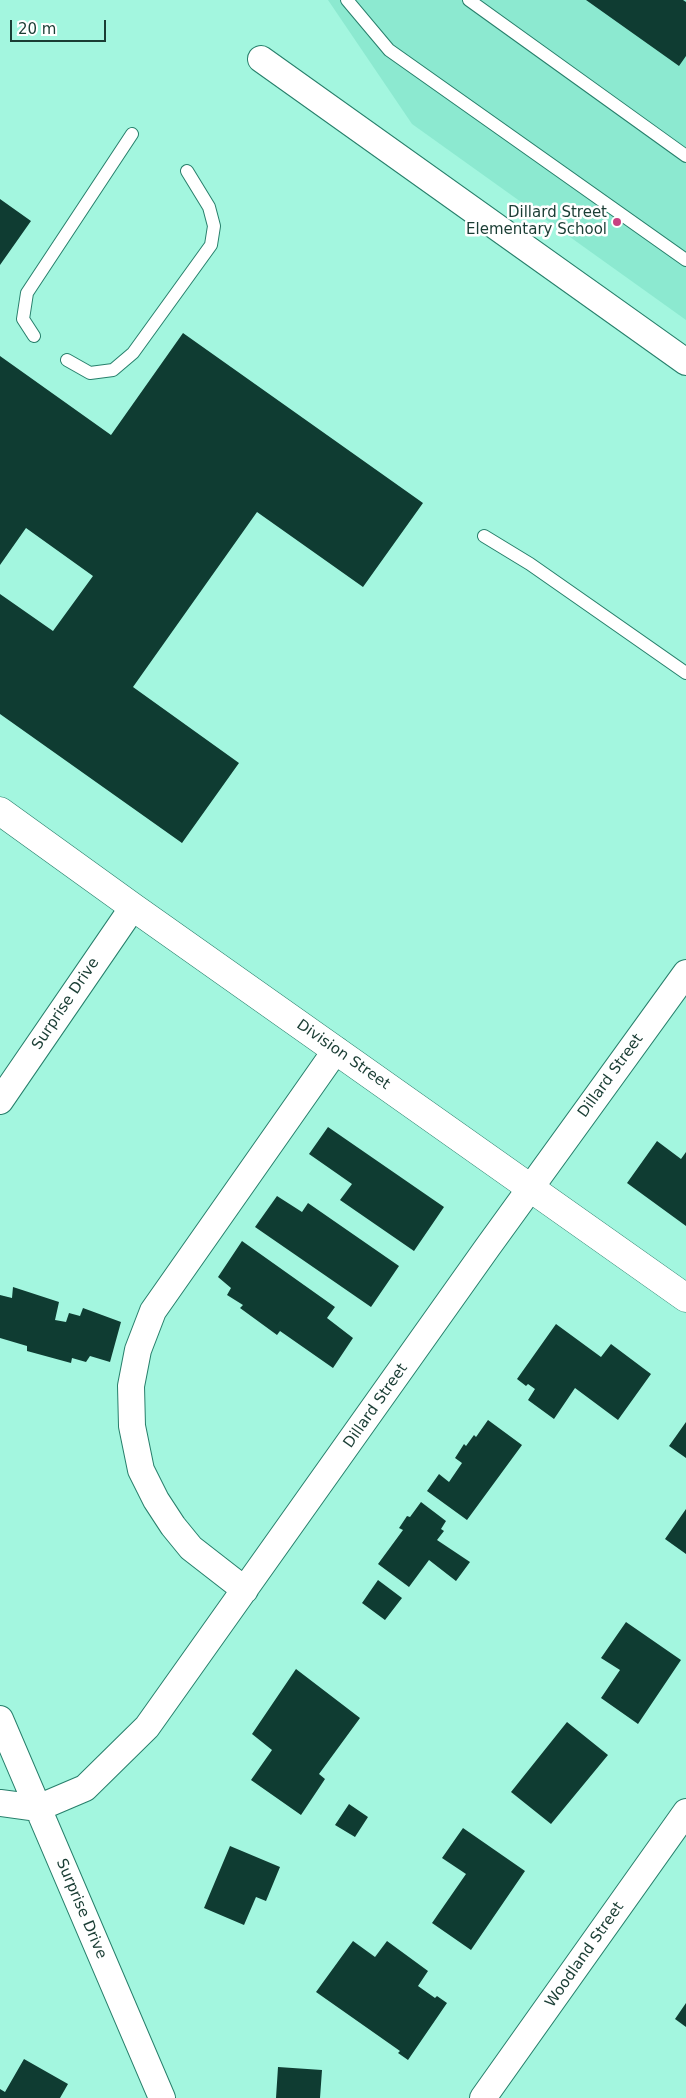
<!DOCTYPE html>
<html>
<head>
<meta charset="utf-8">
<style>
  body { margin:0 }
  #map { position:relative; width:686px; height:2098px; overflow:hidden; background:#a3f6df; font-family:"DejaVu Sans",sans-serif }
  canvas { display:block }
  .scale { position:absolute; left:10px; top:20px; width:96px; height:22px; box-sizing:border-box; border:2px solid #1a3d34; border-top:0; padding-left:6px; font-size:15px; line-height:18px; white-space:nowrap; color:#1a3d34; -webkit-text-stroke:4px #fff; paint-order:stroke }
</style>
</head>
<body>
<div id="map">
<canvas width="686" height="2098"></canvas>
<div class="scale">20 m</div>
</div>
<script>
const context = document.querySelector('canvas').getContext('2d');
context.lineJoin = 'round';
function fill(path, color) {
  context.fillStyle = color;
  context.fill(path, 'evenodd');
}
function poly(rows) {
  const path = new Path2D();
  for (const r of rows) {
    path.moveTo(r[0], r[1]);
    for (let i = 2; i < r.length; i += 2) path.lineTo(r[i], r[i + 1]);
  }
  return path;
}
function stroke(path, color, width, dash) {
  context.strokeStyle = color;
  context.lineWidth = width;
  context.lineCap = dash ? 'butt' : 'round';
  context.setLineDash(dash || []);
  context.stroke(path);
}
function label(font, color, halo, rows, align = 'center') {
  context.font = font + ' "DejaVu Sans",sans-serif';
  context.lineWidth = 5;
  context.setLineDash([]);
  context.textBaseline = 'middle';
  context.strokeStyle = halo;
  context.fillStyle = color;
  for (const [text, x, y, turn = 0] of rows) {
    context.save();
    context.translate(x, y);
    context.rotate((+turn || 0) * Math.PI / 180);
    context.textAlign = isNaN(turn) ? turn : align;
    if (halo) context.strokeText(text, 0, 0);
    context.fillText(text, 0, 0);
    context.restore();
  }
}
fill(poly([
  [328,0,686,0,686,320,412,124]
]), '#8ce9d0');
fill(poly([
  [586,0,683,0,686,2,686,56,679,66],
  [0,199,31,221,0,265],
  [183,333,423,503,363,587,257,512,133,687,239,763,182,843,0,714,0,594,53,631,93,576,26,528,0,565,0,356,111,435],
  [328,1127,444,1207,414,1251,340,1200,352,1184,309,1154],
  [657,1141,681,1159,686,1152,686,1226,627,1183],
  [277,1196,302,1212,308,1203,399,1266,371,1307,255,1227],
  [242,1241,335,1307,327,1318,353,1338,333,1368,280,1331,277,1335,240,1308,243,1305,227,1295,231,1288,218,1277],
  [13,1287,59,1302,55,1320,66,1322,69,1313,80,1316,83,1308,121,1322,110,1362,90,1356,86,1362,72,1358,71,1363,27,1351,27,1346,0,1338,0,1295,12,1298],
  [556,1324,601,1357,611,1344,651,1374,618,1420,575,1388,554,1419,528,1400,535,1389,528,1384,526,1386,517,1379],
  [488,1420,522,1445,467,1520,427,1491,439,1474,449,1482,462,1463,455,1458,464,1444,466,1446,474,1435,476,1437],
  [686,1422,686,1458,669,1446],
  [421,1502,446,1521,441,1529,444,1531,437,1540,470,1562,456,1581,429,1560,409,1587,378,1564,403,1530,399,1528,407,1516,410,1517],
  [686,1509,686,1554,665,1539],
  [378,1580,402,1598,385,1620,362,1603],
  [626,1622,681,1660,638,1724,601,1698,620,1670,601,1658],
  [296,1669,360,1718,319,1774,325,1779,301,1815,251,1780,272,1750,252,1734],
  [567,1722,608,1755,551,1824,511,1792],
  [349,1804,368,1817,355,1837,335,1825],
  [463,1828,525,1871,471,1950,432,1923,466,1874,442,1858],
  [230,1846,280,1867,266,1901,256,1897,244,1925,204,1908],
  [353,1941,375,1957,387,1941,428,1971,418,1986,435,1998,437,1996,447,2003,408,2060,398,2053,400,2051,316,1992],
  [686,2003,686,2027,675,2019],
  [24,2059,68,2084,60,2098,0,2098,0,2089,5,2092],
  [278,2067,322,2070,320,2098,276,2098]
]), '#0f3c32');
const lane = poly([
  [347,0,389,50,686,260],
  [469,0,686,156],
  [34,336,23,319,27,293,132,134],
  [67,360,90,373,113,370,133,353,211,245,214,226,209,207,187,171],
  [484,536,530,564,686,673]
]);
const street = poly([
  [261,59,686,362],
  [0,1101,133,907],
  [245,1590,191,1548,173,1526,156,1500,141,1470,132,1426,131,1386,138,1350,153,1311,336,1050],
  [0,1719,162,2098],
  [0,1803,38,1808],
  [38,1808,85,1788,147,1727,487,1248,686,973],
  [483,2098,686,1812]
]);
const secondary = poly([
  [0,811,133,907,686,1298]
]);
stroke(lane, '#277f6b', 14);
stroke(street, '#277f6b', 28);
stroke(secondary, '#277f6b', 29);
stroke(lane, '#fff', 12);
stroke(street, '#fff', 26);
stroke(secondary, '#fff', 28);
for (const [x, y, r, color] of [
  [617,222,5,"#c84181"]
]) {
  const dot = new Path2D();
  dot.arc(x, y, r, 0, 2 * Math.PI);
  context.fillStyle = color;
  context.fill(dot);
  stroke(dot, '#fff', 2);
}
label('15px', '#1a3d34', '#fff', [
  ["Dillard Street",607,213],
  ["Elementary School",607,230]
], 'right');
label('15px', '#1a3d34', '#fff', [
  ["Surprise Drive",66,1004,-56],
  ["Division Street",343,1055,35],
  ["Dillard Street",611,1076,-54],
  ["Dillard Street",376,1406,-55],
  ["Surprise Drive",81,1909,67],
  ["Woodland Street",585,1955,-55]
]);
</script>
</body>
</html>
